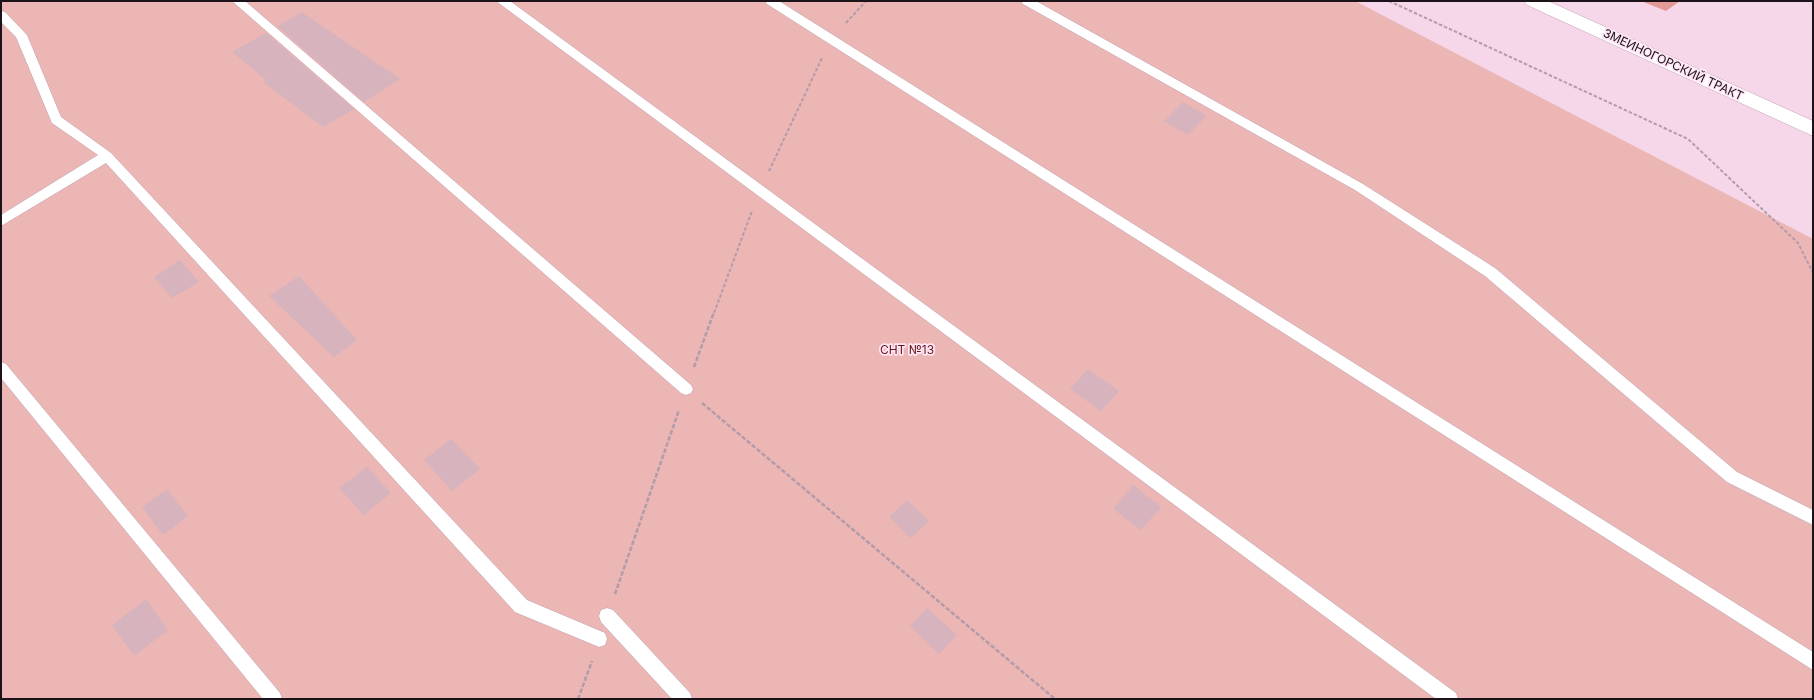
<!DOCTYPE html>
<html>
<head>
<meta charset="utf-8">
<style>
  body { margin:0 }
  #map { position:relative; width:1814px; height:700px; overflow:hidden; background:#f5d7e9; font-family:Inter,sans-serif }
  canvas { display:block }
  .frame { position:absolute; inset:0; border:2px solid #1c1219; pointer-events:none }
</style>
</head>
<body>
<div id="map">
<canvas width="1814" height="700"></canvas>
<div class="frame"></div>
</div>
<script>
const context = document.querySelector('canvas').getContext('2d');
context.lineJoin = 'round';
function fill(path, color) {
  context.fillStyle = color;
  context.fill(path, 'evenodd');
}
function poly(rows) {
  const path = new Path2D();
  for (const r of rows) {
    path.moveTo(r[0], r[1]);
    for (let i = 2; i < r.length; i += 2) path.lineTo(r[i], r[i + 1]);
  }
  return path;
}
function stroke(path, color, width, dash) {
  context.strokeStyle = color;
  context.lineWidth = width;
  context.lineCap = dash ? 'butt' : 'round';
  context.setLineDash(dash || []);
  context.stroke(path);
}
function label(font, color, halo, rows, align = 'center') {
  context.font = font + ' Inter,sans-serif';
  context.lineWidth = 3.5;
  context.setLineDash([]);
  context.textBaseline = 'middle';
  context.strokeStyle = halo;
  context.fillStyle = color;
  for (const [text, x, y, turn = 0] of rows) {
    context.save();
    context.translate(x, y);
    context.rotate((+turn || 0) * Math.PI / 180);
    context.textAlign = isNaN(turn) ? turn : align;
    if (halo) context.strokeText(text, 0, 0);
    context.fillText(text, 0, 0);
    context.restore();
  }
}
fill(poly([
  [1,1,1355,1,1813,239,1813,699,1,699]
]), '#ebb6b4');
fill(poly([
  [1641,1,1680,1,1666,11]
]), '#e29a97');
fill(poly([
  [302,12,400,79,364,102,277,26],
  [266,33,354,109,323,127,263,82,266,80,232,52],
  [1183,102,1207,116,1188,135,1164,121],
  [180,260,199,282,172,298,154,277],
  [299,276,357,340,334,357,269,296],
  [1088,369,1119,391,1101,411,1070,389],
  [451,439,480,469,452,491,424,460],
  [367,467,391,493,364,515,339,488],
  [1133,485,1161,507,1141,530,1113,509],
  [167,489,188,516,163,535,142,507],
  [907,500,929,521,911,538,889,517],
  [146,599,168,630,134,656,112,625],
  [927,608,957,635,939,654,910,626]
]), '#d7b4bd');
const service = poly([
  [232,1,245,1,691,385,693,389,691,393,686,395,681,393,232,1],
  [496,1,510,1,1456,693,1458,699,1436,699,496,1],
  [765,1,779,1,1813,652,1813,670,767,4,765,1],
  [1021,1,1036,1,1363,184,1495,268,1737,472,1813,510,1813,525,1727,482,1485,276,1355,190,1023,4,1021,1],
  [1,11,5,12,27,35,61,117,111,153,527,600,605,633,607,639,605,645,599,647,515,612,106,163,1,226,1,215,98,155,52,123,16,37,1,22,1,11],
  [1,362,6,364,280,693,282,699,263,699,1,378,1,362],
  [607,608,613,610,690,693,692,699,672,699,601,622,599,616,601,610,607,608]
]);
const secondary = poly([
  [1524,1,1548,1,1813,121,1813,136,1527,5,1524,1]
]);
stroke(service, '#bfa2b4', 1);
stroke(secondary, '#bfa2b4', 1);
stroke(poly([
  [1389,1,1688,139,1798,243,1813,273],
  [846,23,866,1],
  [769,171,822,58],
  [714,313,752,211]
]), '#b39baa', 2, [3.5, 2]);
stroke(poly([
  [694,367,714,312],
  [702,403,1055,699],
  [615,594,679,410],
  [578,699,592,661]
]), '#b39baa', 2.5, [4.5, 2]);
fill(service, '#fff');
fill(secondary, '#fff');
label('12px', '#1c1219', '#fee6f5', [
  ["ЗМЕИНОГОРСКИЙ ТРАКТ",1673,65,25]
]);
label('12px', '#68141c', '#fee6f5', [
  ["СНТ №13",907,350]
]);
</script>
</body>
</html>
